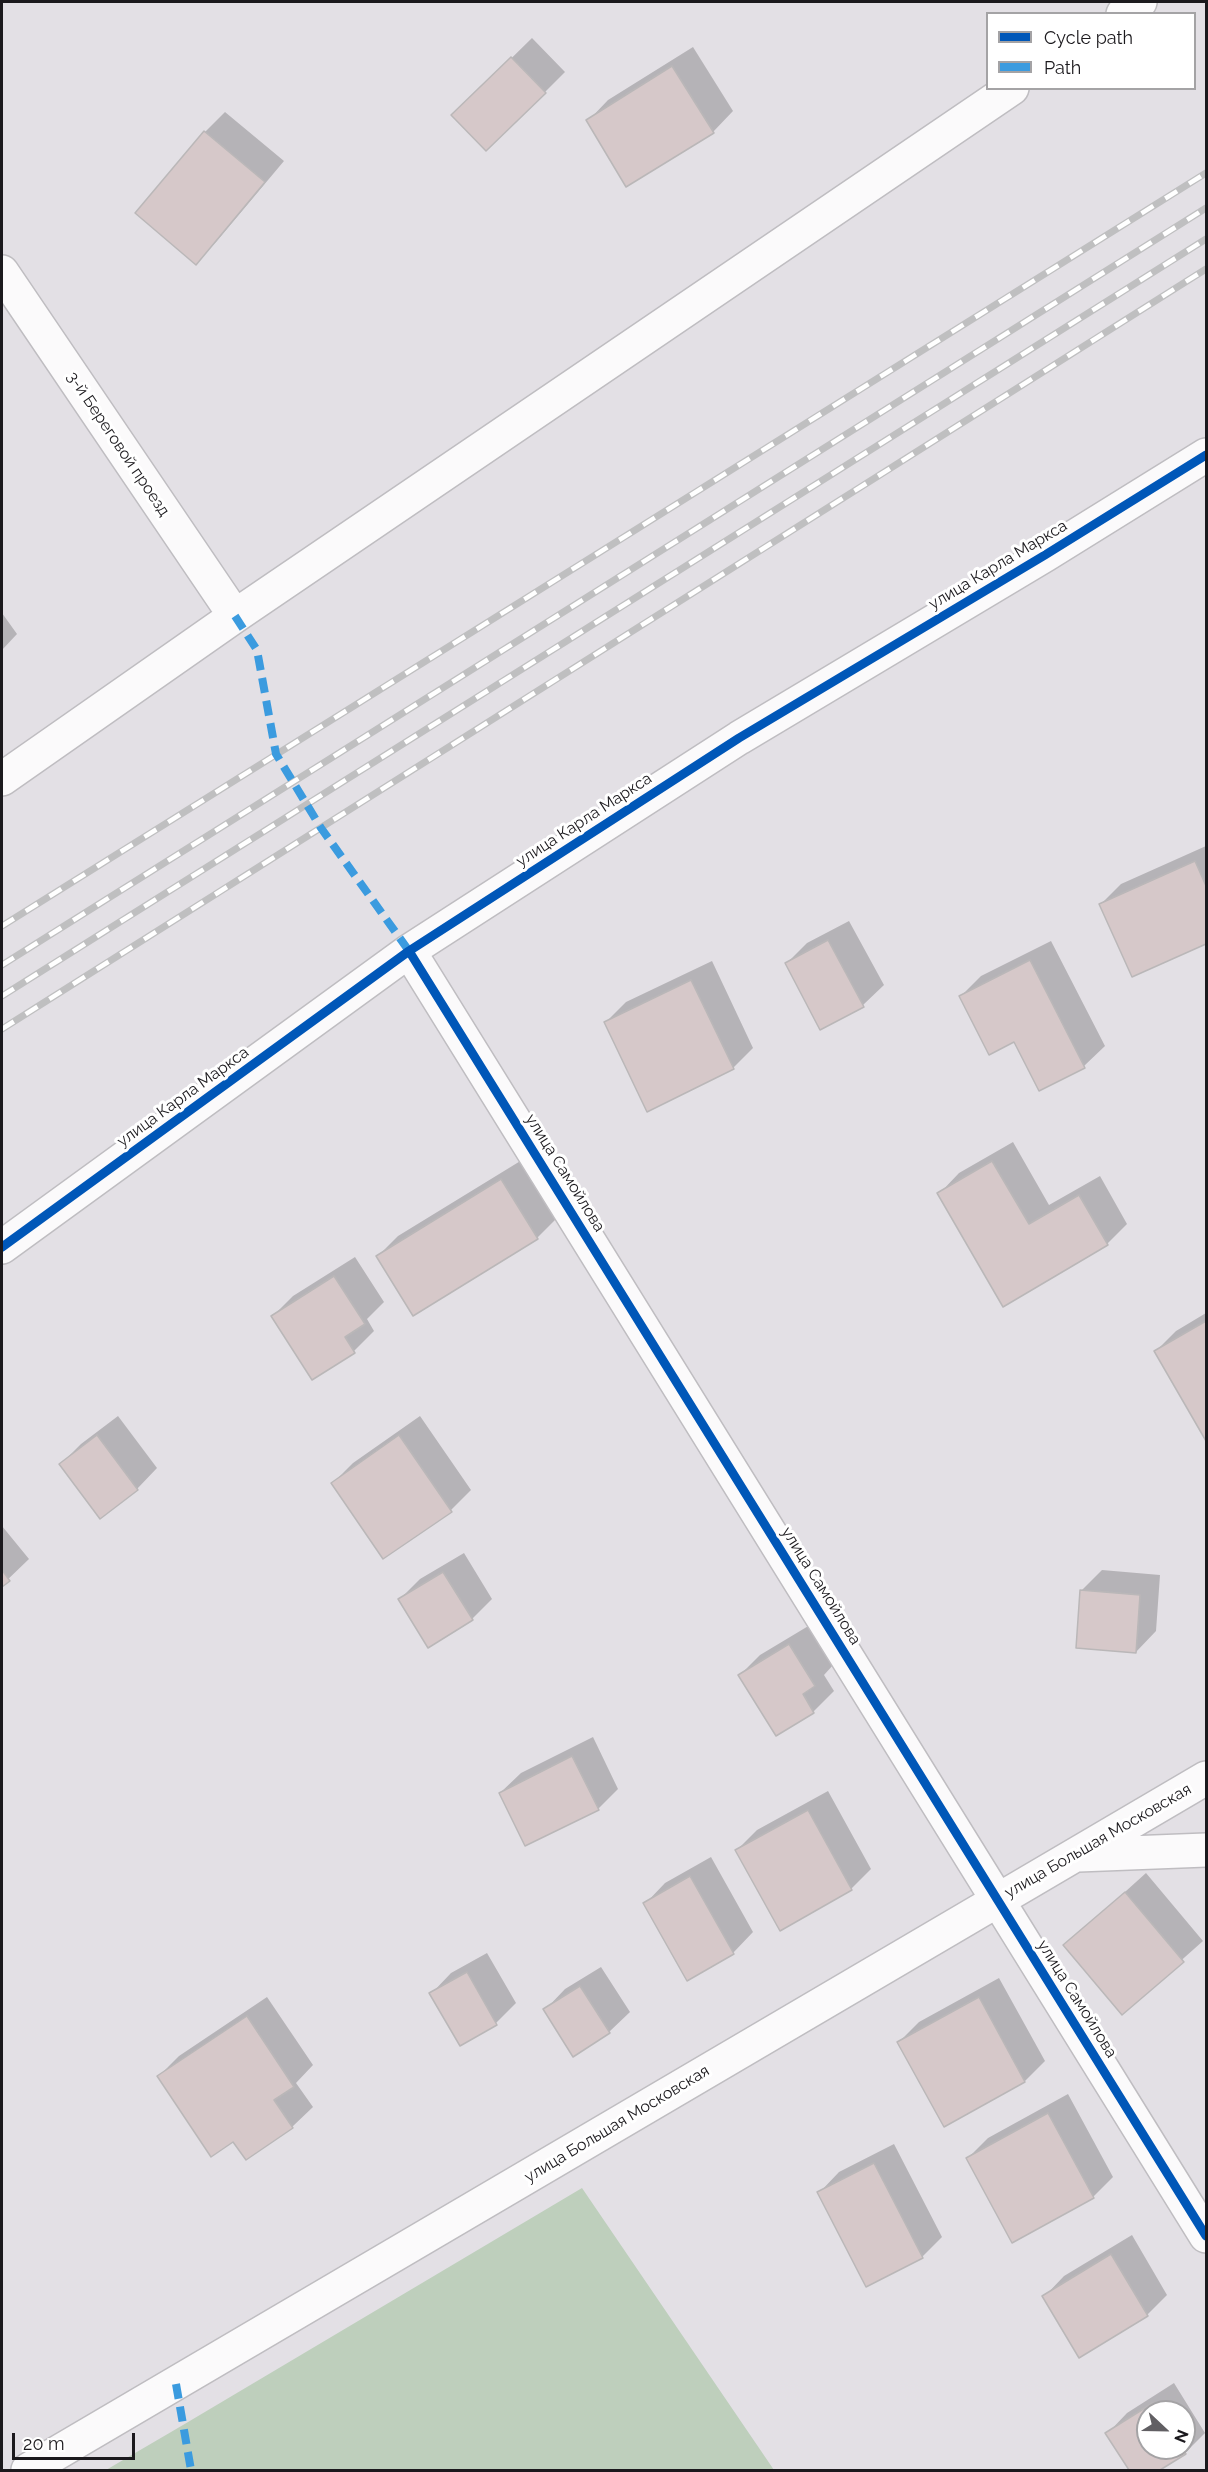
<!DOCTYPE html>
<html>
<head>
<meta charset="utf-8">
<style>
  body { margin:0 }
  #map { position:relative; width:1208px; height:2472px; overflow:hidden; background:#e3e0e5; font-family:Raleway,sans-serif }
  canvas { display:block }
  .frame { position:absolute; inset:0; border:3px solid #1b191d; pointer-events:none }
  .legend { position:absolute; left:986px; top:12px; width:210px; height:78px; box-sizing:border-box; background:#fff; border:2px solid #a4a3a5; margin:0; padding:8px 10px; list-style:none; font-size:18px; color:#1b191d }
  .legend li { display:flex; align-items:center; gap:12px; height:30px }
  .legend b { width:30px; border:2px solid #a4a3a5 }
  .north { position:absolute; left:1136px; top:2400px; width:60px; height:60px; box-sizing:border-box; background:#fff; border:2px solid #a4a3a5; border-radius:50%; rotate:112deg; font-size:16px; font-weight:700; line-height:24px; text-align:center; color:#1b191d }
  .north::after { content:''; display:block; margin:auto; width:21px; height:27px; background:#615f63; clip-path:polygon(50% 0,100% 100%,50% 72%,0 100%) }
  .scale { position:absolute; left:12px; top:2433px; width:123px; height:27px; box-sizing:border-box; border:3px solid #1b191d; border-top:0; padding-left:8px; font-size:18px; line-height:21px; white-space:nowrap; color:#1b191d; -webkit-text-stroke:4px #fff; paint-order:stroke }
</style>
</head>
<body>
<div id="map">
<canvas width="1208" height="2472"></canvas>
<div class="frame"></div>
<ul class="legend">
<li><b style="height:8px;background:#0057b8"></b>Cycle path</li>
<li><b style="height:8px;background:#3b9bdf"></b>Path</li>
</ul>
<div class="north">N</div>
<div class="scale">20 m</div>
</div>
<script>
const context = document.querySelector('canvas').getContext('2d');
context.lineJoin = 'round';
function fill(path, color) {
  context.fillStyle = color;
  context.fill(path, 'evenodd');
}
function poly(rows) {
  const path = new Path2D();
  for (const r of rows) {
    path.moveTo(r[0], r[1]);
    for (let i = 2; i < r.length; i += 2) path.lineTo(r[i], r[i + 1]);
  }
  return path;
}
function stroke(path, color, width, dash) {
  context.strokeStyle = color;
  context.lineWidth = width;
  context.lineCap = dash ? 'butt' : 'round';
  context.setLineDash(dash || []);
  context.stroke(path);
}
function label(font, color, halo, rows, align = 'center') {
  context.font = font + ' Raleway,sans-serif';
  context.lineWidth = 6;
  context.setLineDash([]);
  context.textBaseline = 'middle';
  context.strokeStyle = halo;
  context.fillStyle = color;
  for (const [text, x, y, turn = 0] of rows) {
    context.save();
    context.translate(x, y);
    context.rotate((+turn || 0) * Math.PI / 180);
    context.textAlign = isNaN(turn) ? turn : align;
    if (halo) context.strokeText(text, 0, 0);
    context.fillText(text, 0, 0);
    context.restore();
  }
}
fill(poly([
  [582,2188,774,2470,106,2470,183,2425]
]), '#becfbc');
fill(poly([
  [532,38,565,72,545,92,474,95],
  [693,47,733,111,713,132,588,121,608,100],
  [225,112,284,161,216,242,196,262,137,213,205,132],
  [2,613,17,634,2,650],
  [1206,846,1206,942,1132,975,1101,904,1121,884],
  [849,921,884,985,863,1005,821,1028,787,963,807,943],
  [1051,941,1105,1046,1084,1066,1040,1089,1015,1040,961,996,981,976],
  [712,961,753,1048,733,1068,606,1022,626,1002],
  [1013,1142,1049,1205,1100,1176,1127,1224,1107,1244,1003,1305,939,1194,959,1173],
  [522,1160,557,1218,537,1238,377,1257,398,1236],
  [355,1257,384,1302,367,1319,374,1331,354,1351,313,1378,273,1316,293,1296],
  [1206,1313,1206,1438,1156,1351,1176,1331],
  [118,1416,157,1468,137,1489,61,1464,81,1444],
  [420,1416,471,1490,451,1510,333,1483,353,1463],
  [2,1526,29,1559,2,1585],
  [464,1553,492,1599,472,1619,400,1599,420,1579],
  [1102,1570,1160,1575,1156,1631,1136,1652,1082,1590],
  [810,1625,834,1664,824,1675,834,1691,814,1711,777,1734,740,1675,760,1655],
  [593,1737,618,1789,598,1809,500,1793,521,1773],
  [828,1791,871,1869,851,1889,737,1850,757,1830],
  [711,1857,753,1932,733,1953,645,1904,665,1883],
  [1146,1873,1203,1941,1122,2013,1065,1946],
  [487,1953,516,2003,496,2023,460,2044,431,1994,451,1973],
  [601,1967,630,2012,609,2032,574,2055,545,2010,565,1989],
  [999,1978,1045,2061,1025,2081,944,2125,899,2042,919,2022],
  [267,1997,313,2065,296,2083,313,2107,292,2127,234,2140,159,2076,179,2056],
  [1068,2094,1113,2177,1093,2197,968,2158,988,2138],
  [894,2144,942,2237,922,2257,819,2193,839,2172],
  [1132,2235,1167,2295,1147,2315,1044,2297,1064,2276],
  [1174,2383,1205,2433,1185,2453,1158,2470,1131,2470,1107,2434,1127,2413],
  [1148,2412,1184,2412,1184,2448,1148,2448]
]), '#0003');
const building = poly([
  [511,57,546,93,486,151,451,115,511,57],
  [672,66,714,133,626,187,586,120,672,66],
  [204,131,265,182,196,265,135,213,204,131],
  [1195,861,1206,886,1206,944,1132,977,1099,904,1195,861],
  [828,940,864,1007,820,1030,785,963,828,940],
  [1030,960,1085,1068,1039,1091,1014,1042,989,1055,959,996,1030,960],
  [691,980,734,1069,647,1112,604,1022,691,980],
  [992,1161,1029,1224,1079,1195,1108,1245,1003,1307,937,1193,992,1161],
  [501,1179,538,1239,413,1316,376,1256,501,1179],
  [334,1276,365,1324,345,1337,355,1353,312,1380,271,1316,334,1276],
  [1206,1321,1206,1441,1154,1351,1206,1321],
  [97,1435,138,1490,100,1519,59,1464,97,1435],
  [399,1435,452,1512,383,1559,331,1483,399,1435],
  [2,1570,10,1581,2,1587,2,1570],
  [443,1572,473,1620,428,1648,398,1599,443,1572],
  [1080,1590,1140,1595,1136,1653,1076,1648,1080,1590],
  [789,1644,815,1686,803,1694,814,1713,776,1736,738,1675,789,1644],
  [572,1756,599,1810,525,1846,499,1793,572,1756],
  [808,1810,852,1890,780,1931,735,1850,808,1810],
  [690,1876,734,1954,687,1981,643,1903,690,1876],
  [1125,1892,1184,1962,1122,2015,1063,1945,1125,1892],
  [467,1972,497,2025,460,2046,429,1993,467,1972],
  [580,1986,610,2033,573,2057,543,2009,580,1986],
  [979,1997,1025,2082,944,2127,897,2042,979,1997],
  [247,2016,294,2087,274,2100,293,2128,246,2160,233,2142,211,2157,157,2076,247,2016],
  [1048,2113,1094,2198,1012,2243,966,2158,1048,2113],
  [874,2163,923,2258,866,2287,817,2192,874,2163],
  [1111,2254,1148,2316,1079,2358,1042,2296,1111,2254],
  [1153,2403,1159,2412,1148,2412,1148,2448,1182,2448,1186,2454,1160,2470,1129,2470,1105,2433,1153,2403]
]);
fill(building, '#d6c8c9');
stroke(building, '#bab7b8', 1.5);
const minor = poly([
  [1123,14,1140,2],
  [2,272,235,616],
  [2,779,235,616,1012,88],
  [409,951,1206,2236],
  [2,1247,409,951,739,738,1045,555,1206,455],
  [1078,1855,1206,1850],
  [28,2470,1206,1778]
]);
stroke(minor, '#bfbdc1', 36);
stroke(minor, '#fbfafb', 33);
const rail = poly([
  [2,926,1206,173],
  [2,965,1206,208],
  [2,996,1206,239],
  [2,1029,1206,269]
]);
stroke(rail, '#bfbfc0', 7);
stroke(rail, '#fff', 4.5, [14]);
stroke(poly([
  [235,616,257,650,276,754,321,828,409,951],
  [176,2384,191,2470]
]), '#3b9bdf', 8, [15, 8]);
stroke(poly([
  [409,951,1206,2236],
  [2,1247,409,951,739,738,1045,555,1206,455]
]), '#0057b8', 9);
label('16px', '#1b191d', '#fff', [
  ["3-й Береговой проезд",118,444,56],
  ["улица Карла Маркса",998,565,-31],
  ["улица Карла Маркса",584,820,-33],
  ["улица Карла Маркса",183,1097,-36],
  ["улица Самойлова",565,1173,58],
  ["улица Самойлова",821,1586,58],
  ["улица Большая Московская",1098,1841,-30],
  ["улица Самойлова",1077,1999,58],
  ["улица Большая Московская",617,2124,-31]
]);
</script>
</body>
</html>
